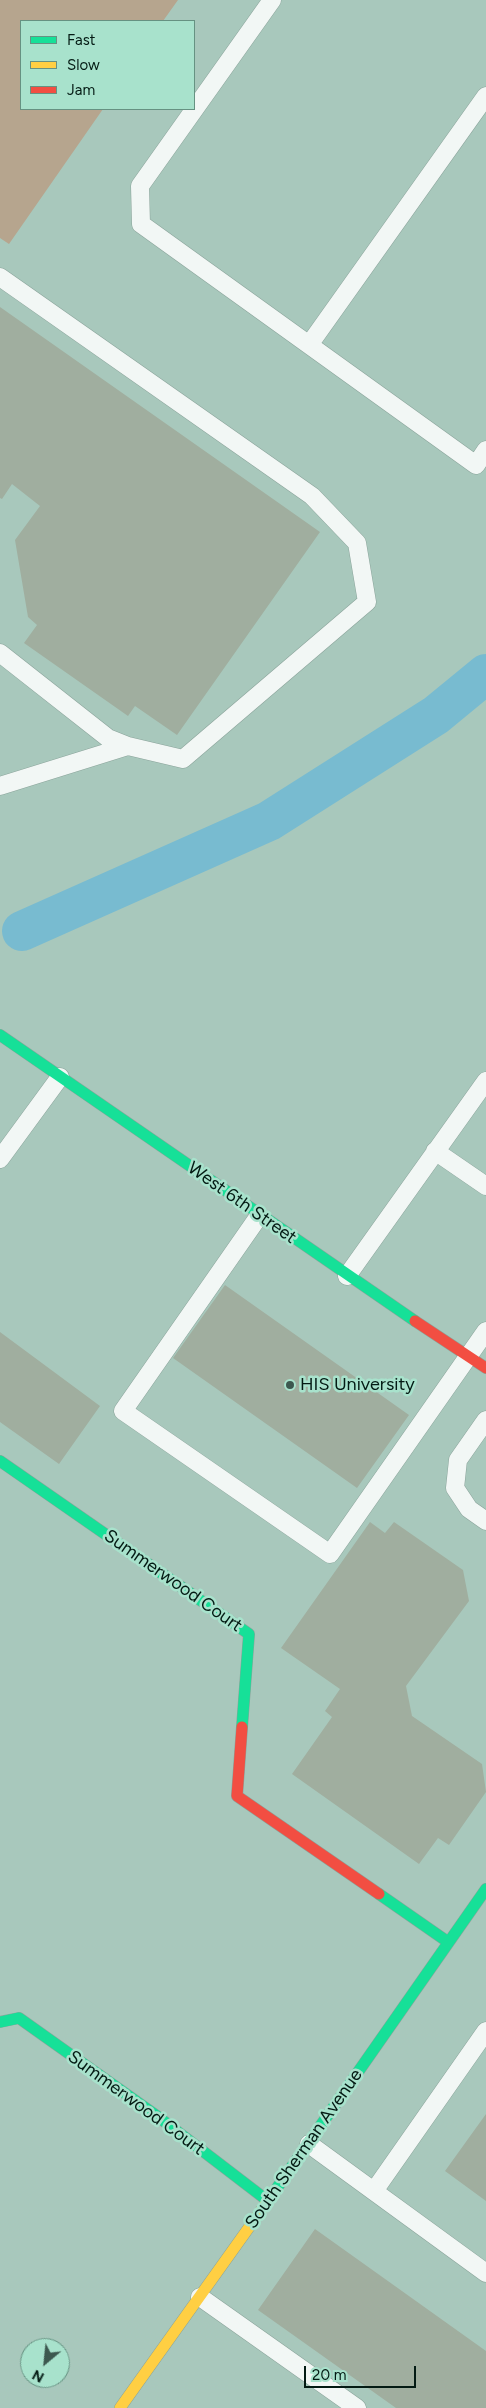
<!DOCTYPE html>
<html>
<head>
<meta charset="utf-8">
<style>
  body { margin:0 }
  #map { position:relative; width:486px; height:2408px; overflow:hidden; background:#a8c8bc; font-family:Figtree,sans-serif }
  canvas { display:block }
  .legend { position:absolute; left:20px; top:20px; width:175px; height:90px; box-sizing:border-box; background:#a8e2cc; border:1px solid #669282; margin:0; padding:6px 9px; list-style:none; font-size:15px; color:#041b14 }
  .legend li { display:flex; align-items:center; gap:10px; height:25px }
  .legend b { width:25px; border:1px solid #669282 }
  .north { position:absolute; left:20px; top:2338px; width:50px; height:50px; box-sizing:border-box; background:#a8e2cc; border:1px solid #669282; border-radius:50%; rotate:208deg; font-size:14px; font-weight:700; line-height:20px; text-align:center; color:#041b14 }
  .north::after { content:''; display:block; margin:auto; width:18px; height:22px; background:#3d584f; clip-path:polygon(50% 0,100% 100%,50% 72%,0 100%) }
  .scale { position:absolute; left:304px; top:2366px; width:112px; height:22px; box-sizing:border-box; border:2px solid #041b14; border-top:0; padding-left:6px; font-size:15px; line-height:18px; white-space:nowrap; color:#041b14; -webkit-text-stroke:4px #a8e2cc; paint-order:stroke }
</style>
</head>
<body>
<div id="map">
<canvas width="486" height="2408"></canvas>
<ul class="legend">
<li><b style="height:6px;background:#16e098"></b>Fast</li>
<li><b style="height:6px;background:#ffcf43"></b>Slow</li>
<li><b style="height:6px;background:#f24e42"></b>Jam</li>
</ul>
<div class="north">N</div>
<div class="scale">20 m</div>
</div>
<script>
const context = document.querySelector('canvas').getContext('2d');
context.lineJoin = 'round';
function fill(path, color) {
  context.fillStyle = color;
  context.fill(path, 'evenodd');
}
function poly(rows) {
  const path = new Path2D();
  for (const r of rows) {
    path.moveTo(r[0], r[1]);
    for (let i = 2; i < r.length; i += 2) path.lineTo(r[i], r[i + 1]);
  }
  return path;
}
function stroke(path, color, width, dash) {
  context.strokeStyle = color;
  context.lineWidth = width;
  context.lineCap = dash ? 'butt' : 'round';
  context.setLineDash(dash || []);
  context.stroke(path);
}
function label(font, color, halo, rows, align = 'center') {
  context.font = font + ' Figtree,sans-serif';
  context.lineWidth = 5;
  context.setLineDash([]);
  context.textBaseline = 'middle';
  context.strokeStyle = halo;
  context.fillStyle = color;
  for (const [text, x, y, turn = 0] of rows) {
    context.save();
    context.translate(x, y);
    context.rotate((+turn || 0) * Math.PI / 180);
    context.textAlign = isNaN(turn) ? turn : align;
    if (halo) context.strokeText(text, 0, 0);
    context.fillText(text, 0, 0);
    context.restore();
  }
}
fill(poly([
  [0,0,178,0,163,21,21,21,21,109,103,109,9,244,0,238]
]), '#b6a58e');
stroke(poly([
  [22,931,269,821,436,715,486,674]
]), '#78bbd0', 40);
fill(poly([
  [0,307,320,532,177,735,135,706,128,716,24,643,37,625,28,617,15,540,40,506,12,484,2,499,0,498],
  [225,1285,409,1415,357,1488,173,1358],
  [0,1332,100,1406,59,1464,0,1422],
  [370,1522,385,1533,394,1522,463,1570,469,1601,406,1686,412,1716,482,1764,486,1792,449,1845,438,1838,419,1864,292,1774,332,1717,325,1711,340,1689,281,1648],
  [486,2114,486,2201,445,2171],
  [315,2229,486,2351,486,2408,396,2408,258,2310]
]), '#a0ae9f');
const lane = poly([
  [272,0,140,186,141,224,476,465,486,450],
  [0,277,312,496,357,543,367,602,183,759,128,746,108,738,0,653],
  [309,345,486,96],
  [0,786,128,746],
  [435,1151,486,1186],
  [0,1159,60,1077],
  [259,1216,123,1411,330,1554,486,1331],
  [347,1276,486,1081],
  [486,1420,458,1460,455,1488,469,1509,486,1521],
  [309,2144,486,2273],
  [374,2191,486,2031],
  [200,2297,357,2408]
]);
const fast = poly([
  [0,1035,415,1321],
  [0,1461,249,1634,242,1727],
  [379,1894,448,1942],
  [0,2022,19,2018,161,2119,268,2201],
  [265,2205,486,1889]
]);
const slow = poly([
  [120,2408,265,2205]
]);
const jam = poly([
  [415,1321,486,1368],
  [242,1727,237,1796,379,1894]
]);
stroke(lane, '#8aa39a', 19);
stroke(fast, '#8aa39a', 12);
stroke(slow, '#8aa39a', 12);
stroke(jam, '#8aa39a', 12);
stroke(lane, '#f2f7f5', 18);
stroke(fast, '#16e098', 11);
stroke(slow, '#ffcf43', 11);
stroke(jam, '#f24e42', 11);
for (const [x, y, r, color] of [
  [290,1385,5,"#3d584f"]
]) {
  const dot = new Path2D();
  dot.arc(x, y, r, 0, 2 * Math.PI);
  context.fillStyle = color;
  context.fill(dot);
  stroke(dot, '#a8e2cc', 2);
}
label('18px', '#041b14', '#a8e2cc', [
  ["West 6th Street",242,1203,35],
  ["Summerwood Court",173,1581,35],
  ["Summerwood Court",136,2103,36],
  ["South Sherman Avenue",304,2149,-55]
]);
label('18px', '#041b14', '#a8e2cc', [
  ["HIS University",300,1385]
], 'left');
</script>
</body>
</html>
